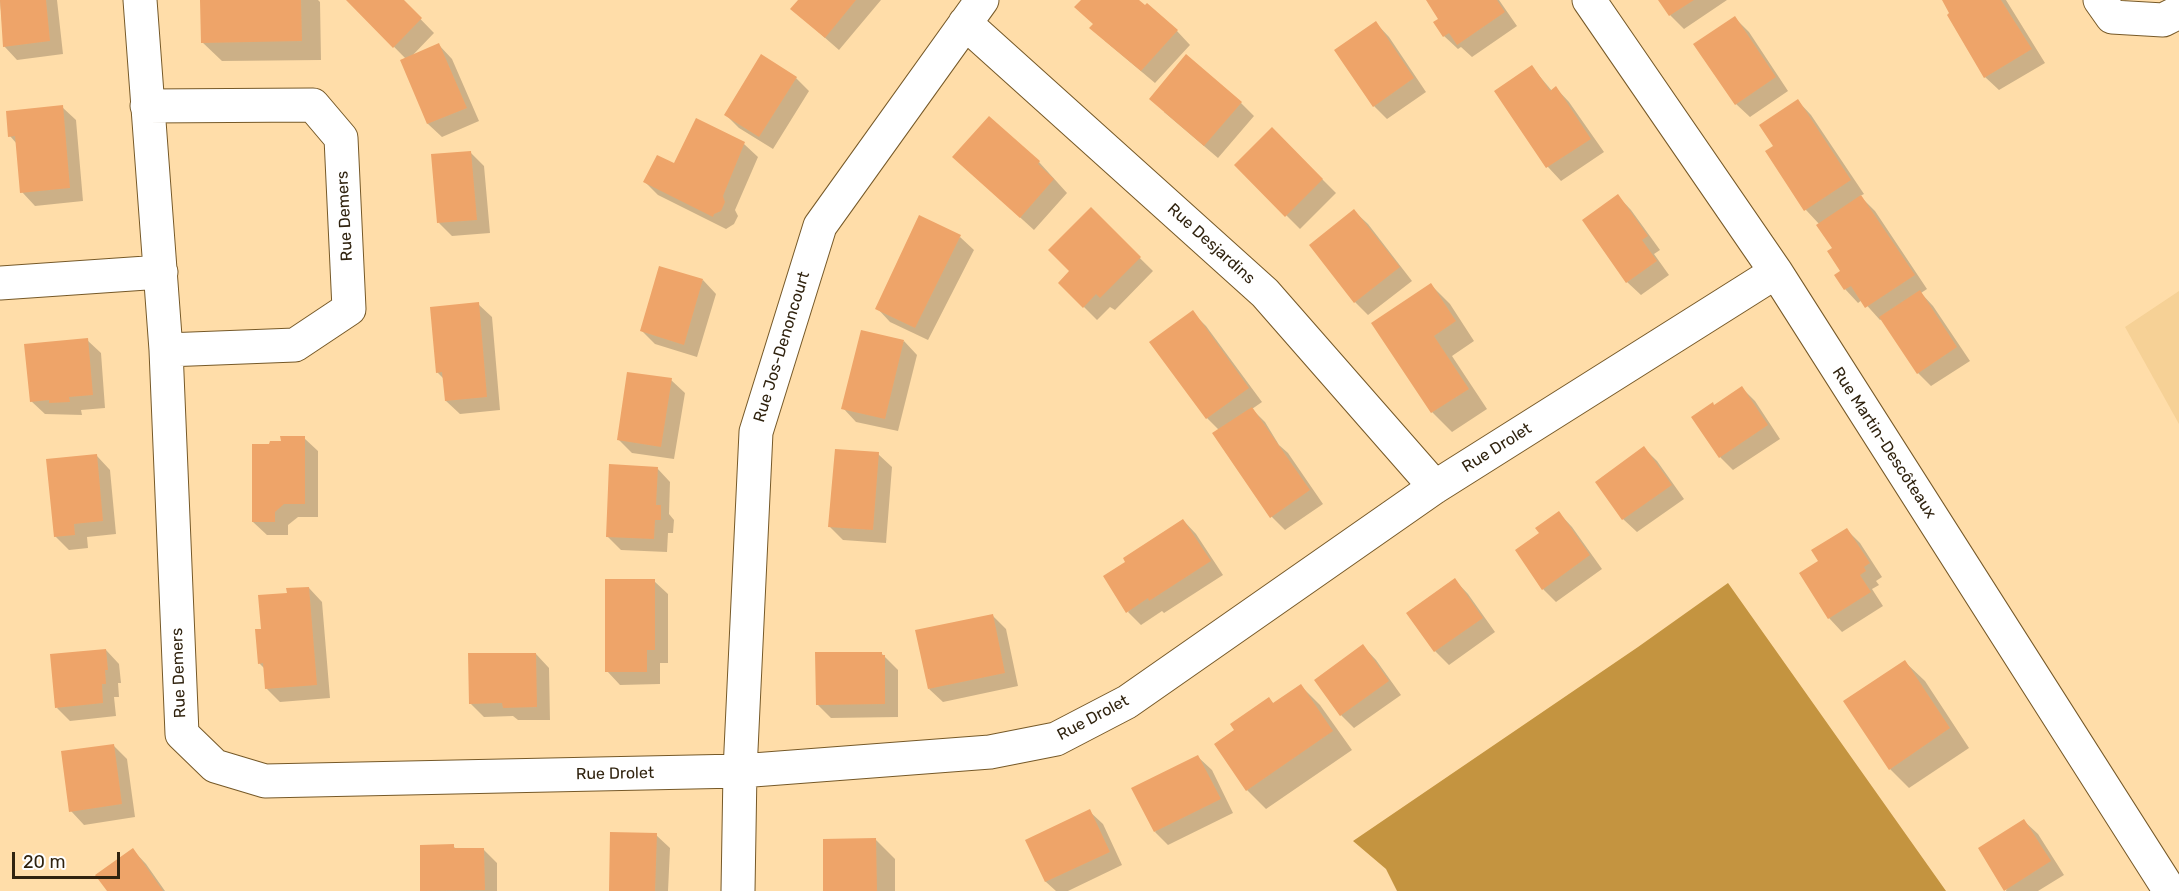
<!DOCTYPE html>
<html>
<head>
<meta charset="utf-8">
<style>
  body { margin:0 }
  #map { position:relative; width:2179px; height:891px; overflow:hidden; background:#ffdda9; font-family:Rubik,sans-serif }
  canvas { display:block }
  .scale { position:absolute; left:12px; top:852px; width:108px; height:27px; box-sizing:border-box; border:3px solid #30230f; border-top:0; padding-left:8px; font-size:18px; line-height:21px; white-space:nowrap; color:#30230f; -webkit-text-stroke:4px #fff; paint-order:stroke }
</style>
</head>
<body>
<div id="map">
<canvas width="2179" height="891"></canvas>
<div class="scale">20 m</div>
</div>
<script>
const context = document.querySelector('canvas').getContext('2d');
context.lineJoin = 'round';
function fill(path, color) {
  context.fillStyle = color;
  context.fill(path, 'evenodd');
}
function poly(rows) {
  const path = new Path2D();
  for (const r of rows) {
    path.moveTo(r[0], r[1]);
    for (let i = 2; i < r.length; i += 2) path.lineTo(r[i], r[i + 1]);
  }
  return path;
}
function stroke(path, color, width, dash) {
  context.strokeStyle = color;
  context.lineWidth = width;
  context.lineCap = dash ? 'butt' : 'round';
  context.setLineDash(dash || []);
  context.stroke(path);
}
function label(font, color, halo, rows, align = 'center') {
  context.font = font + ' Rubik,sans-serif';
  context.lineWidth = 5;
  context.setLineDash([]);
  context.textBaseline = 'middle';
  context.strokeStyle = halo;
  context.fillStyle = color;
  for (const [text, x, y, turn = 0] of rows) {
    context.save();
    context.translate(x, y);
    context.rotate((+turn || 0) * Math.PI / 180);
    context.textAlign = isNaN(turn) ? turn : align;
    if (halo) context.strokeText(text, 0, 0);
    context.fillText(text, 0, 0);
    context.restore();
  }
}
fill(poly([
  [2179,291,2179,424,2125,327]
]), '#f6d196');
fill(poly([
  [1728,583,1946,891,1397,891,1386,869,1353,841,1638,647]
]), '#c49440');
fill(poly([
  [0,0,57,0,63,54,17,60,4,46],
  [202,0,318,0,320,2,321,60,222,61,202,42],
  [348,0,402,0,434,33,410,58,439,45,452,59,479,121,442,137,428,124,402,61,406,59],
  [800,0,881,0,839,50,792,9],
  [1083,0,1136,0,1177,31,1190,45,1155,83,1105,41,1094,24],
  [1427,0,1499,0,1517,26,1472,57,1461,47,1458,49,1444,36,1440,19],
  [1660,0,1727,0,1684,29,1670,15],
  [1943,0,2006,0,2045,63,1999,90,1985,77],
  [1735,18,1749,32,1788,91,1750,117,1736,104],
  [1376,23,1389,37,1426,92,1387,119,1374,106],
  [1532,67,1552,91,1556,88,1569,102,1604,152,1561,181,1548,167,1496,92],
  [796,78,809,91,773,149,739,128,725,114],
  [1798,101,1811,115,1864,194,1860,196,1875,211,1927,289,1921,293,1933,306,1970,361,1931,386,1918,373,1882,319,1880,320,1862,300,1858,303,1845,289,1842,272,1834,248,1820,225,1806,210,1767,152,1775,147],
  [1241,103,1254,116,1218,158,1164,112],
  [62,107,76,120,83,201,35,206,22,192,17,144,10,136],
  [696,120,744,144,758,157,735,210,738,216,734,224,726,229,658,195,645,182,675,165],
  [1272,129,1336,193,1300,229,1236,165],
  [470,152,484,166,490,233,452,236,439,223],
  [1039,162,1067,193,1034,230,968,170],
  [1618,196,1631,210,1660,250,1654,254,1669,275,1641,295,1627,282],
  [1091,210,1153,271,1115,310,1110,307,1097,320,1060,283,1071,271],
  [1354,211,1368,224,1412,281,1368,315,1355,302],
  [960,237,974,250,928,340,890,322,877,308],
  [703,280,716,294,697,357,655,344,642,331],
  [1431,285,1450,304,1474,341,1452,356,1487,409,1452,432,1432,412,1373,323],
  [478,304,492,317,500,410,460,414,446,401,444,379,437,372],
  [1192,312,1206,326,1262,402,1252,409,1265,422,1279,445,1288,453,1323,504,1285,530,1272,517,1219,430,1207,418,1151,343],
  [87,340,101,353,105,408,81,410,82,415,45,414,31,401],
  [904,341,917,355,898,431,856,422,843,408],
  [671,380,685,393,674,459,632,453,618,439],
  [1742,388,1755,401,1780,439,1733,470,1720,457],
  [304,438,318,451,318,517,298,517,288,525,288,535,267,535,253,522,271,445],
  [1644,448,1657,461,1684,499,1637,532,1623,519,1597,482],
  [878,454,892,467,886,543,843,540,830,527],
  [97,456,110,470,116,534,87,537,88,548,69,550,55,536],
  [657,468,670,482,669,514,674,520,673,533,668,533,667,552,621,550,607,536],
  [1559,513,1572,527,1602,569,1556,602,1543,589,1541,534],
  [1183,520,1196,534,1223,575,1164,613,1162,611,1141,625,1128,612],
  [1847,530,1860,543,1882,577,1876,581,1879,585,1872,589,1883,606,1842,632,1829,618,1820,561],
  [1455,580,1468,594,1495,632,1449,665,1435,651,1409,613],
  [654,581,668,594,668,663,660,663,660,684,620,685,607,671],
  [309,588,322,602,330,698,280,702,266,688,265,669,259,663,263,630,288,594],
  [992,615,1006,629,1018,686,943,702,929,689],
  [1363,646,1376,660,1401,695,1354,728,1341,715],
  [106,650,119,664,121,683,118,683,119,697,114,697,116,716,70,721,57,708],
  [881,653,898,670,898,717,831,718,817,704],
  [536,654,549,668,550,720,518,720,513,716,484,717,470,703],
  [1905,662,1925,681,1969,748,1909,788,1890,769],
  [1301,686,1320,705,1352,750,1266,809,1247,790,1236,731,1269,699,1274,704],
  [113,745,127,759,135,817,84,825,71,811],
  [1198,757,1212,770,1233,813,1168,845,1155,832],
  [1089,811,1103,824,1122,865,1068,891,1056,891,1046,882,1027,841],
  [2024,821,2038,834,2064,875,2038,891,2006,891],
  [656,835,670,848,668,891,610,891],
  [876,840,895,859,895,891,825,891],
  [422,846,453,846,457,850,484,850,497,863,497,891,422,891],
  [133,850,146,864,165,891,108,891]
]), '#0003');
fill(poly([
  [0,0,46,0,50,41,3,47],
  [200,0,301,0,302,41,201,43],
  [346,0,404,0,422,18,393,48],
  [798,0,856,0,825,38,790,9],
  [1081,0,1139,0,1145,5,1147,3,1178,30,1141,71,1089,28,1093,24,1074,7],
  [1426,0,1497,0,1505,12,1457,45,1449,33,1443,37,1433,22,1438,19],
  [1658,0,1694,0,1669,16],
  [1942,0,2001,0,2032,49,1984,78,1947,15,1949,13],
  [1735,16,1776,77,1735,105,1693,44],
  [1376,21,1414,78,1373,107,1334,50],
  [439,43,467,108,427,124,400,60],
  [761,54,797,77,759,137,724,115],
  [1186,54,1242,102,1204,146,1149,99],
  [1532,65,1550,91,1556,86,1591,139,1546,168,1494,91],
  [1798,99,1851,180,1804,211,1765,151,1773,146,1759,125],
  [63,105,70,188,20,193,15,136,8,137,6,111],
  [989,116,1040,161,1038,164,1054,179,1020,218,952,157],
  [696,118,745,142,723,196,725,202,721,211,714,214,713,217,643,182,657,155,674,163],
  [1272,127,1323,179,1285,217,1234,165],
  [471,151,477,220,437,223,431,154],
  [1618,194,1648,236,1642,240,1657,261,1626,283,1582,220],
  [1861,195,1915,275,1865,308,1851,286,1844,290,1834,275,1840,271,1827,251,1832,248,1816,225],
  [1091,207,1141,257,1100,298,1096,294,1083,308,1058,283,1069,271,1048,250],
  [1354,209,1400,267,1354,303,1309,245],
  [919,215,961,235,915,328,875,309],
  [659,266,703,279,684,345,640,331],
  [1431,283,1456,321,1434,336,1469,389,1431,413,1371,323],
  [1920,290,1957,347,1917,374,1879,317],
  [479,302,487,397,445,401,442,372,436,373,430,307],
  [1193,310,1249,388,1206,419,1149,342],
  [861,330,904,340,885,419,841,409],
  [88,338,93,395,69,397,70,402,49,403,49,400,30,402,24,344],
  [627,372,672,378,661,447,617,440],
  [1742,386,1768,425,1719,458,1691,417,1713,402,1714,405],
  [1252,407,1310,490,1270,518,1212,433],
  [280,436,305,436,305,504,284,504,275,512,275,522,252,522,252,444,269,444,270,441,281,441],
  [1644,446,1672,485,1622,520,1595,482],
  [835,449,879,452,873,530,828,527],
  [97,454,103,521,74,524,75,535,54,537,46,459],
  [609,464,658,467,656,505,661,505,661,520,655,520,654,539,606,537],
  [1559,511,1590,555,1542,590,1515,550,1539,533,1535,528],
  [1183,519,1211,561,1149,601,1148,598,1126,613,1103,576,1125,562,1123,558],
  [1847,528,1870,563,1864,567,1866,571,1860,575,1871,592,1828,619,1799,573,1818,561,1811,550],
  [1455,578,1483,618,1434,652,1406,613],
  [605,579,655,579,655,650,647,650,647,672,605,672],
  [309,587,317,685,265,689,263,663,258,664,255,629,261,629,258,595,287,593,286,588],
  [993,614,1005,673,928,689,915,630],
  [1363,644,1389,681,1340,716,1314,680],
  [106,649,108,670,105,670,106,684,102,684,103,703,55,708,50,654],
  [815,652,882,652,882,655,885,655,885,704,816,705],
  [468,653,536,653,537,707,503,708,502,703,469,704],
  [1905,660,1950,728,1889,770,1843,701],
  [1301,684,1333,731,1246,791,1214,744,1234,730,1230,724,1269,697,1273,703],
  [114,744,122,804,69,812,61,751],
  [1198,755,1221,799,1154,832,1131,788],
  [1090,809,1110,852,1045,882,1025,840],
  [2024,819,2051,861,2004,891,1978,848],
  [610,832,657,833,655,891,609,891],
  [876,838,877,891,823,891,823,839],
  [454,844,454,848,484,848,485,890,420,891,420,845],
  [133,848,163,891,107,891,95,875]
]), '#eea469');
const street = poly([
  [140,0,166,350,182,734,215,766,265,781,740,771,990,752,1056,739,1127,702,1435,487,1776,272],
  [1589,0,1776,272,2170,891],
  [2100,0,2112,17,2163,20,2179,12],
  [965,23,1265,293,1435,487],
  [147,106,313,105,341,138,349,309,295,345,166,350],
  [0,283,161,272],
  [738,891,740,771,756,432,820,226,982,0]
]);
stroke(street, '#765928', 35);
stroke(street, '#fff', 33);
label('16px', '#30230f', '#fff', [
  ["Rue Demers",345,216,-93],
  ["Rue Desjardins",1211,244,42],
  ["Rue Jos-Denoncourt",782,347,-73],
  ["Rue Martin-Descôteaux",1884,443,57],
  ["Rue Drolet",1497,448,-32],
  ["Rue Demers",179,673,-92],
  ["Rue Drolet",1093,718,-28],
  ["Rue Drolet",615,774,-1]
]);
</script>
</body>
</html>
